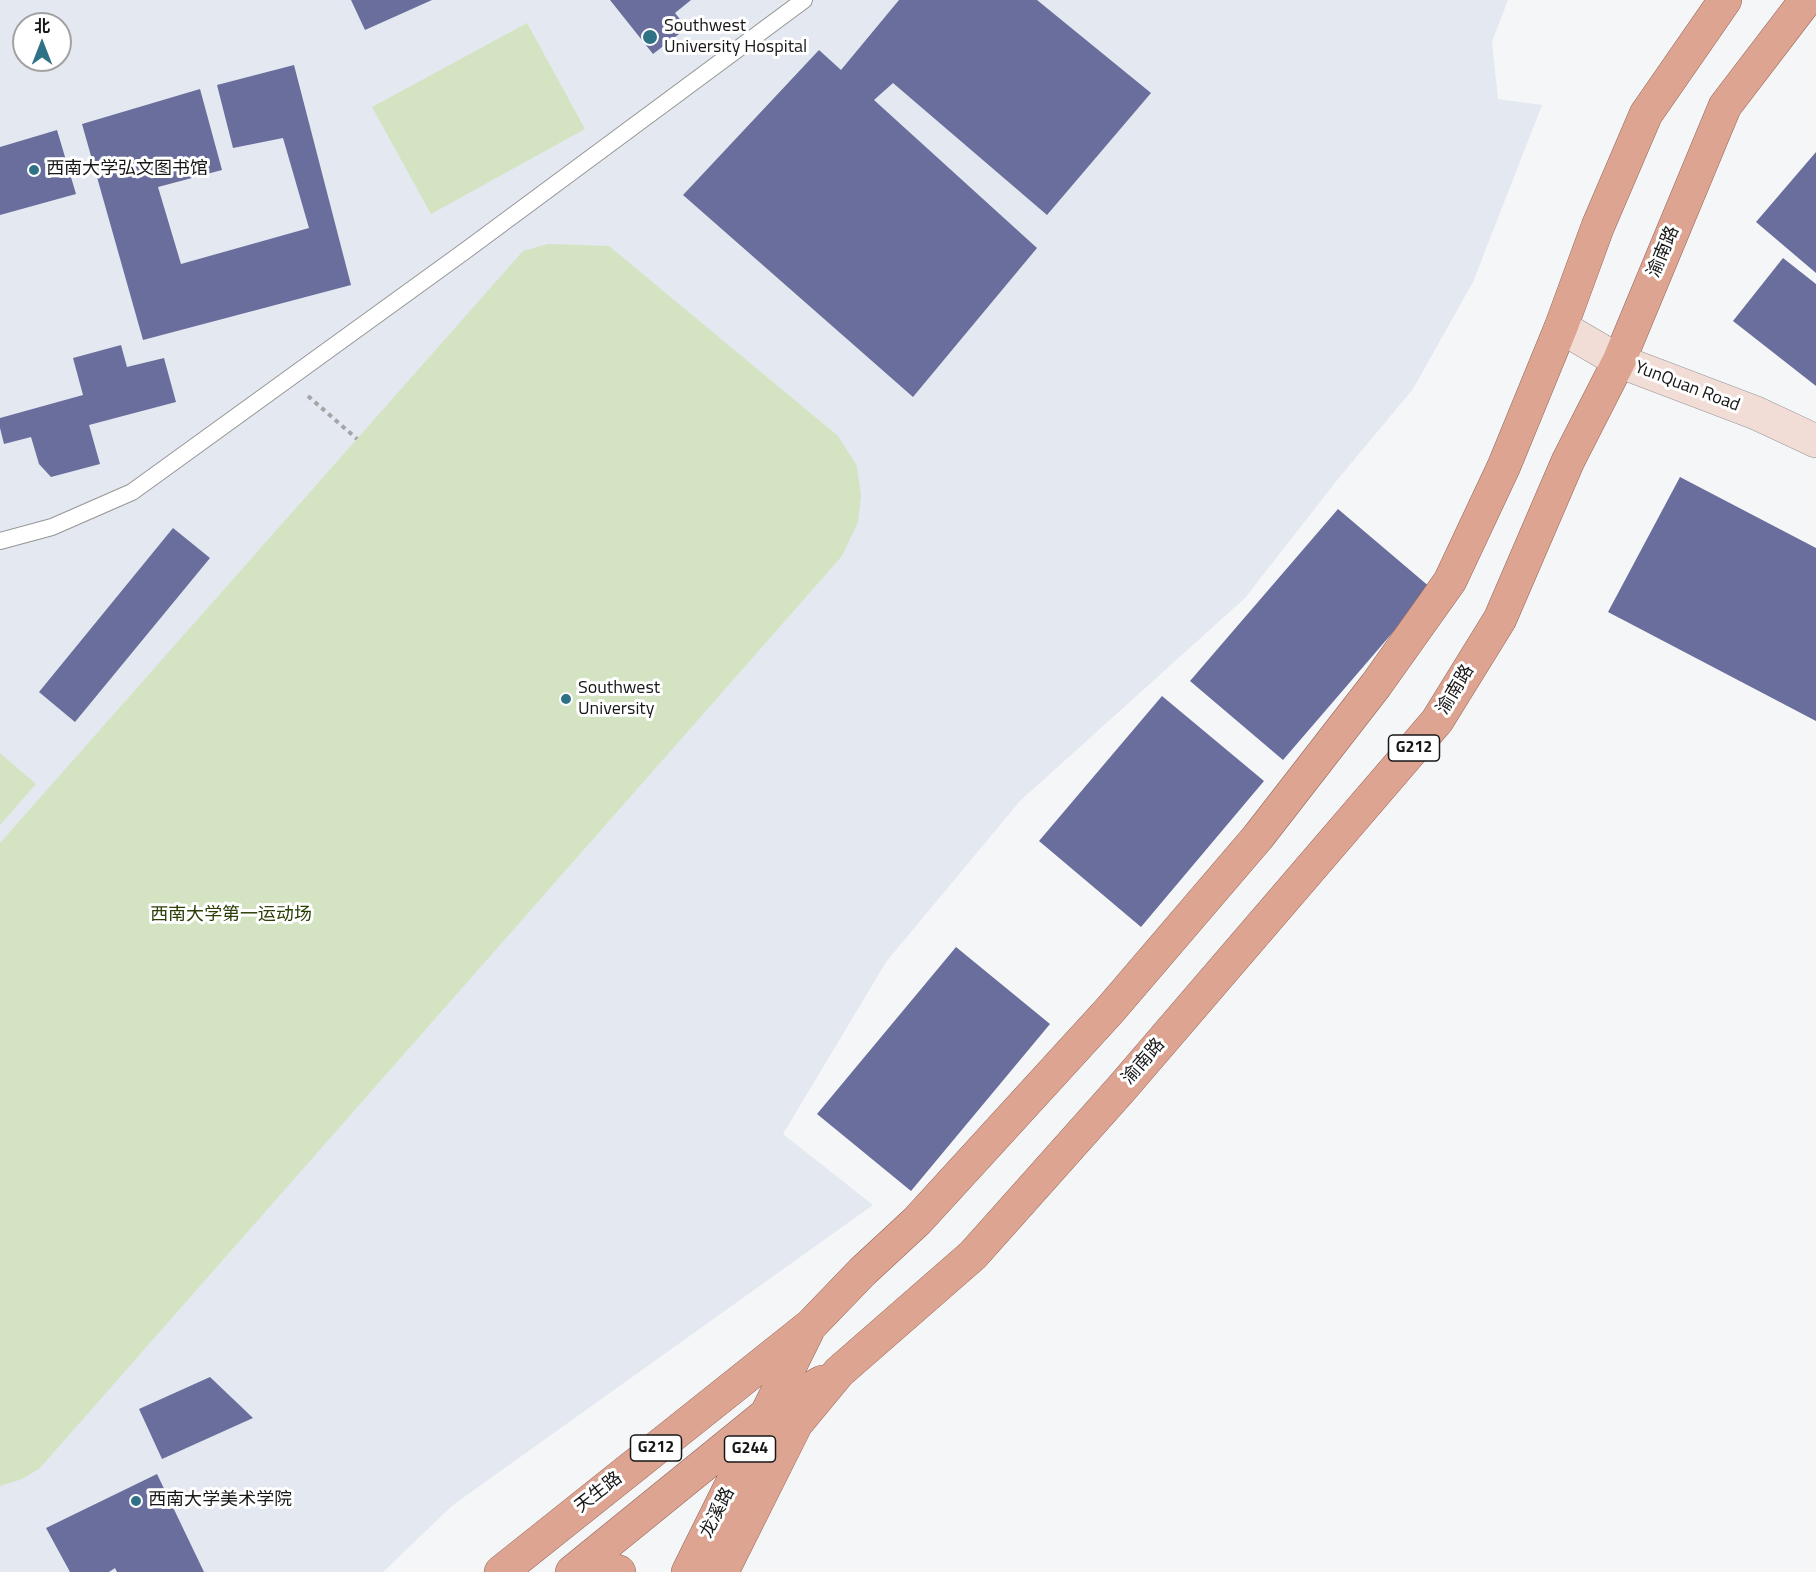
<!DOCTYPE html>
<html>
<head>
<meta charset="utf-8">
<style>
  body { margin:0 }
  #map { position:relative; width:1816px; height:1572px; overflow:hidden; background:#f5f6f8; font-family:"Titillium Web","Noto Sans SC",sans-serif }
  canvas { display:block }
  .north { position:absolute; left:12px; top:12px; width:60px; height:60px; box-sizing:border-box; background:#fff; border:2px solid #a2a2a3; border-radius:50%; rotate:0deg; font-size:16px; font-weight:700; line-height:24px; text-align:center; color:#171718 }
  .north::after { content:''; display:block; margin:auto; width:21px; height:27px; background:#307285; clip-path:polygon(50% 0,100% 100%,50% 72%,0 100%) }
</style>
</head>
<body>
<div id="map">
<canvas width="1816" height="1572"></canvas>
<div class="north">北</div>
</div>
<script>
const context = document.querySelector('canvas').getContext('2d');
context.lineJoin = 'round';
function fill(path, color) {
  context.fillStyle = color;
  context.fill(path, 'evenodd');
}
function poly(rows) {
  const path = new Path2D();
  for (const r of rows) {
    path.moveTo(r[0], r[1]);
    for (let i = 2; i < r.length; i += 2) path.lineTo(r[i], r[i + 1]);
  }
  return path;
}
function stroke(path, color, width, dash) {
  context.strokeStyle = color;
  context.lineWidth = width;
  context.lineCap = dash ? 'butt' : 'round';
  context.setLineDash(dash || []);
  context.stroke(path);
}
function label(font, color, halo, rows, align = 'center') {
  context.font = font + ' "Titillium Web","Noto Sans SC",sans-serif';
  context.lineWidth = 6;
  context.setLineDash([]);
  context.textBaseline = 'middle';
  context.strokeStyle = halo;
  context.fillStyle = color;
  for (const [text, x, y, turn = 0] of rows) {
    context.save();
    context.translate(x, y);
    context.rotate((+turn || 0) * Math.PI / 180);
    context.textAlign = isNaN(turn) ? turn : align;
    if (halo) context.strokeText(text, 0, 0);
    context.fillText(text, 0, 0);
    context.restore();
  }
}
fill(poly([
  [0,0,1508,0,1492,42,1498,99,1542,105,1473,282,1413,389,1338,479,1245,598,1020,801,886,962,783,1134,873,1205,453,1505,383,1572,0,1572],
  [24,24,60,24,60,60,24,60]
]), '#e4e8f0');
fill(poly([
  [527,23,585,129,431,214,372,107],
  [548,244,609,246,838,436,857,466,861,496,858,522,842,556,39,1469,22,1479,0,1486,0,843,523,251],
  [0,753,36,784,0,825]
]), '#d4e4c2');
fill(poly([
  [351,0,432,0,365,30],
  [610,0,691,0,675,13,687,28,653,54],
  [899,0,1037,0,1151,93,1047,215,893,83,874,100,1037,248,913,397,683,195,819,50,841,70],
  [294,65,351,285,143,340,82,124,200,89,222,170,158,187,181,264,309,228,283,138,233,148,217,85],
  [57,130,76,194,0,215,0,147],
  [1816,152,1816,273,1756,222],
  [1783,258,1816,284,1816,386,1733,321],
  [121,345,127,367,164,358,176,402,89,425,100,464,51,477,39,464,31,437,4,444,0,428,0,418,83,395,73,358],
  [1680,477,1816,548,1816,721,1608,612],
  [1338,509,1431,588,1283,760,1190,681],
  [173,528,210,558,75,722,39,692],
  [1162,696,1264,781,1141,927,1039,841],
  [956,947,1050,1024,911,1191,817,1114],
  [210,1377,253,1418,162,1459,139,1409],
  [157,1474,204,1572,117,1572,115,1568,109,1572,70,1572,46,1528]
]), '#6a6e9d');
const service = poly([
  [0,541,52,527,132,492,465,251,804,0]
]);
const secondary = poly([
  [1561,327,1619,361,1756,413,1816,441]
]);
const trunk = poly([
  [501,1572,811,1325,862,1272,917,1221,1110,1010,1258,837,1376,685,1450,581,1504,466,1561,327,1598,226,1646,114,1725,0],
  [572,1572,769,1412,822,1382],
  [584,1572,607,1568,619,1572],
  [688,1572,807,1332],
  [722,1572,796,1424,839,1372,973,1255,1121,1089,1437,721,1500,619,1568,461,1619,361,1725,106,1806,0]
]);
stroke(service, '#949596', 18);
stroke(secondary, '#949596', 34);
stroke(trunk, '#926456', 34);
stroke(poly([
  [308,396,357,439]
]), '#a4a5a7', 4, [4.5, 4.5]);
stroke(service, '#fff', 16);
stroke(secondary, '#f2ddd6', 33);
stroke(trunk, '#dea492', 33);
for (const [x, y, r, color] of [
  [650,37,8,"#307285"],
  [34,170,6,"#307285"],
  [566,699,6,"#307285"],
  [136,1501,6,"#307285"]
]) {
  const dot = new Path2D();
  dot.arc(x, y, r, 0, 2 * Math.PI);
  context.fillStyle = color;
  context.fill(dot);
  stroke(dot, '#fff', 2);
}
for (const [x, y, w] of [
  [1414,748,51],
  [656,1448,51],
  [750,1449,51]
]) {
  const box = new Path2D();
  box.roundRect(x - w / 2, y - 13, w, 26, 4.5);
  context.fillStyle = '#fff';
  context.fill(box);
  stroke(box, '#171718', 1.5);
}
label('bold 16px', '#171718', null, [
  ["G212",1414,748],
  ["G212",656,1448],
  ["G244",750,1449]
]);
label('18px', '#171718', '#fff', [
  ["Southwest",664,27],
  ["University Hospital",664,48],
  ["西南大学弘文图书馆",46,170],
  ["Southwest",578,689],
  ["University",578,710],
  ["西南大学美术学院",148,1501]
], 'left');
label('18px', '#171718', '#fff', [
  ["渝南路",1664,252,-67],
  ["YunQuan Road",1687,387,21],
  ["渝南路",1456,690,-59],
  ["渝南路",1144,1062,-49],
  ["天生路",599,1493,-38],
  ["龙溪路",718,1513,-63]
]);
label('18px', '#2b3e05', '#fff', [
  ["西南大学第一运动场",231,916]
]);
</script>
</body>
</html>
